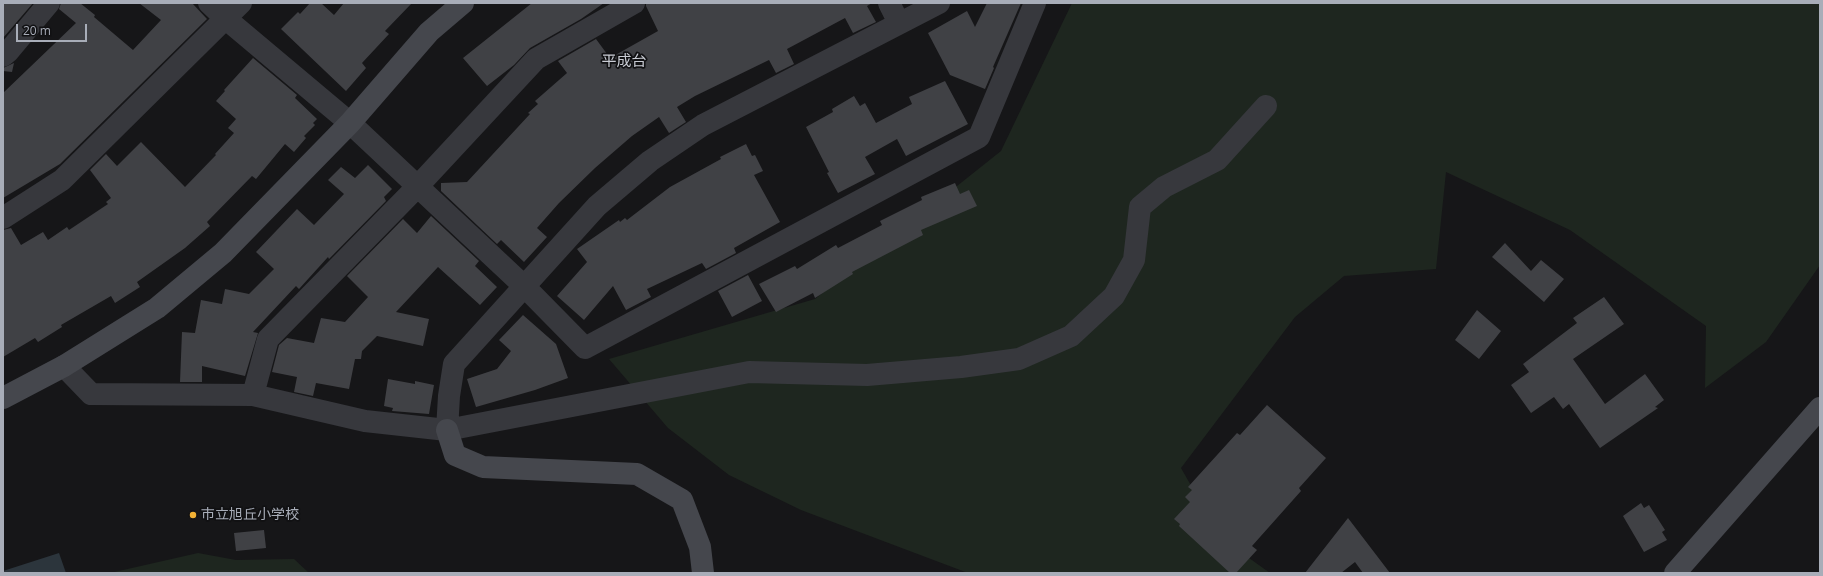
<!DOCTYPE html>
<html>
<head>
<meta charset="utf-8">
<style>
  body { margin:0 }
  #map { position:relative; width:1823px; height:576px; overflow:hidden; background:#161618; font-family:"Open Sans",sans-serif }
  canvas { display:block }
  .frame { position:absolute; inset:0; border:4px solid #a8adb8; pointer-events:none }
  .scale { position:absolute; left:16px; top:24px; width:71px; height:18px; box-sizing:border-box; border:2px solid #a8adb8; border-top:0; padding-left:5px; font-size:12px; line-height:14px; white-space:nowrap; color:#a8adb8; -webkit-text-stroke:3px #111113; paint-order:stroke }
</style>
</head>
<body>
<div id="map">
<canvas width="1823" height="576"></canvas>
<div class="frame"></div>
<div class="scale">20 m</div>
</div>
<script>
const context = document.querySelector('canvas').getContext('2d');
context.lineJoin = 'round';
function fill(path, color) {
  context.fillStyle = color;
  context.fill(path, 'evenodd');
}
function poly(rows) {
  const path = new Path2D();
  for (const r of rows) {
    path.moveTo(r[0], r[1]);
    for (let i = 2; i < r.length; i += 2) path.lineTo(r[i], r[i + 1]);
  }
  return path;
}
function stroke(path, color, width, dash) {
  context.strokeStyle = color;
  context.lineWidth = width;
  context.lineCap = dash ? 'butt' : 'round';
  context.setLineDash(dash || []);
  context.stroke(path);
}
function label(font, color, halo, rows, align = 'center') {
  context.font = font + ' "Open Sans","Noto Sans JP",sans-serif';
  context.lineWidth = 3.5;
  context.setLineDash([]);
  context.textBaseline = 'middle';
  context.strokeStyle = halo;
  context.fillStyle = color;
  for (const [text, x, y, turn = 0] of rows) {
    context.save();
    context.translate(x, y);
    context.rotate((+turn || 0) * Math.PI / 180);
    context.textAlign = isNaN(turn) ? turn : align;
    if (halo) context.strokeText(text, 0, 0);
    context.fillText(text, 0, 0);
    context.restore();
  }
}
fill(poly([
  [1072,3,1820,3,1820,265,1766,342,1705,388,1706,326,1570,230,1446,172,1436,269,1344,276,1295,317,1181,468,1221,538,1270,573,968,573,801,510,729,475,668,428,609,359,815,299,1001,151],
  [198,553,236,560,294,559,309,573,110,573]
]), '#1e261f');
fill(poly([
  [59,553,66,573,3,573,3,571]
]), '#2c353c');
fill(poly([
  [3,3,33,3,3,38],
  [61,3,80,3,95,15,94,17,133,50,161,20,139,3,192,3,207,19,60,164,3,198,3,93,76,23,59,9],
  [310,3,321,3,334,15,344,3,412,3,385,31,389,34,362,63,366,68,346,91,281,29,298,12,300,14],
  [532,3,604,3,581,19,530,48,514,65,487,86,463,58],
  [646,3,872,3,867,6,876,22,853,33,845,18,787,49,794,64,776,73,769,60,695,96,677,107,686,122,669,133,659,117,632,136,595,168,559,203,537,228,547,237,524,262,501,240,497,244,441,191,441,183,467,182,530,114,528,113,538,104,535,101,567,73,558,61,596,39,610,58,658,31,646,6],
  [987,3,1021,3,993,67,994,68,985,89,950,75,928,33,967,11,975,27],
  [253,58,297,95,295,98,317,119,313,123,315,125,304,136,306,138,294,152,285,144,256,179,252,176,207,222,210,226,185,248,137,282,140,287,115,303,111,296,61,325,62,327,38,342,35,338,3,357,3,230,11,228,21,245,43,232,48,240,67,227,69,230,108,204,106,202,111,198,90,170,106,154,117,166,141,142,185,187,216,155,215,154,234,133,228,128,236,119,216,101,225,91,224,90],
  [14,63,12,72,3,71,3,68],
  [945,81,968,124,906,156,897,139,865,157,875,174,838,193,827,173,829,172,806,127,833,112,832,109,854,96,860,106,865,103,876,123,912,104,909,97],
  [746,144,752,156,755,155,763,171,754,175,780,222,734,248,736,253,706,269,702,263,647,289,651,297,626,310,613,286,584,320,557,296,587,262,577,249,619,220,620,222,625,218,627,220,670,187,721,159,720,157],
  [368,165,392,189,384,197,386,201,329,259,328,257,299,289,296,286,253,332,258,333,245,376,202,366,202,382,180,382,182,332,195,333,201,300,222,304,225,289,249,294,274,269,256,252,297,209,314,225,344,194,328,180,341,167,355,178],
  [955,183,960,194,969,190,977,206,921,230,923,235,852,272,853,274,815,298,813,293,776,312,759,284,795,266,797,269,836,245,838,248,882,225,880,221,922,200,921,197],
  [431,216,479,261,475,266,497,287,480,305,438,267,396,312,429,319,423,346,377,336,362,351,361,359,355,359,349,389,316,383,313,396,294,392,297,377,272,372,279,345,287,338,314,343,321,318,345,322,368,297,347,276,403,219,417,233],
  [1505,243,1531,271,1541,260,1564,279,1544,302,1492,257],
  [748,275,762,301,732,317,718,291],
  [1604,297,1624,324,1573,359,1605,404,1645,374,1664,400,1655,407,1658,408,1600,448,1569,404,1563,409,1554,397,1531,413,1511,385,1529,372,1523,364,1577,323,1573,318],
  [1477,310,1501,331,1479,359,1455,340],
  [523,315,556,344,568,378,535,390,476,407,467,379,497,369,511,351,499,340],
  [388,379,415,384,415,381,434,385,429,414,392,411,393,408,384,406],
  [1267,405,1326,458,1299,488,1301,491,1252,546,1257,550,1236,573,1230,573,1179,526,1180,524,1174,519,1190,502,1185,497,1192,490,1188,487,1237,433,1240,435],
  [1641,503,1644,508,1649,505,1665,530,1662,532,1667,540,1644,552,1623,516],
  [1348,518,1390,573,1363,573,1355,562,1341,573,1305,573],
  [264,530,266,548,236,551,234,533]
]), '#404145');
stroke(poly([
  [209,3,225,18,350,123,525,287,585,348,979,137,1035,3],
  [889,3,899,23],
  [3,56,8,52,49,3],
  [3,218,62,180,241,3],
  [64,366,91,394,253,395,365,421,447,430,749,372,867,375,961,367,1019,359,1071,336,1114,296,1134,260,1140,207,1164,187,1217,160,1266,106],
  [253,395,268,339,417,187,536,59,634,3],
  [447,430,449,396,454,364,597,206,650,161,703,125,939,3]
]), '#37383d', 22);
stroke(poly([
  [3,398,64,366,157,308,223,253,350,123,429,32,463,3],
  [447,430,455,455,483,467,637,474,682,500,700,547,703,573],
  [1675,573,1820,408]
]), '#45474d', 22);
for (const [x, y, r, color] of [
  [193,515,4,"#f2b134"]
]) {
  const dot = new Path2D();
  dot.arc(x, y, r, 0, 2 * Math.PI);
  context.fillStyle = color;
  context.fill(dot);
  stroke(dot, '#111113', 1.5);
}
label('14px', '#a8adb8', '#111113', [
  ["市立旭丘小学校",201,515]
], 'left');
label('15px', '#c9ccd4', '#111113', [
  ["平成台",624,62]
]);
</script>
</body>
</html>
